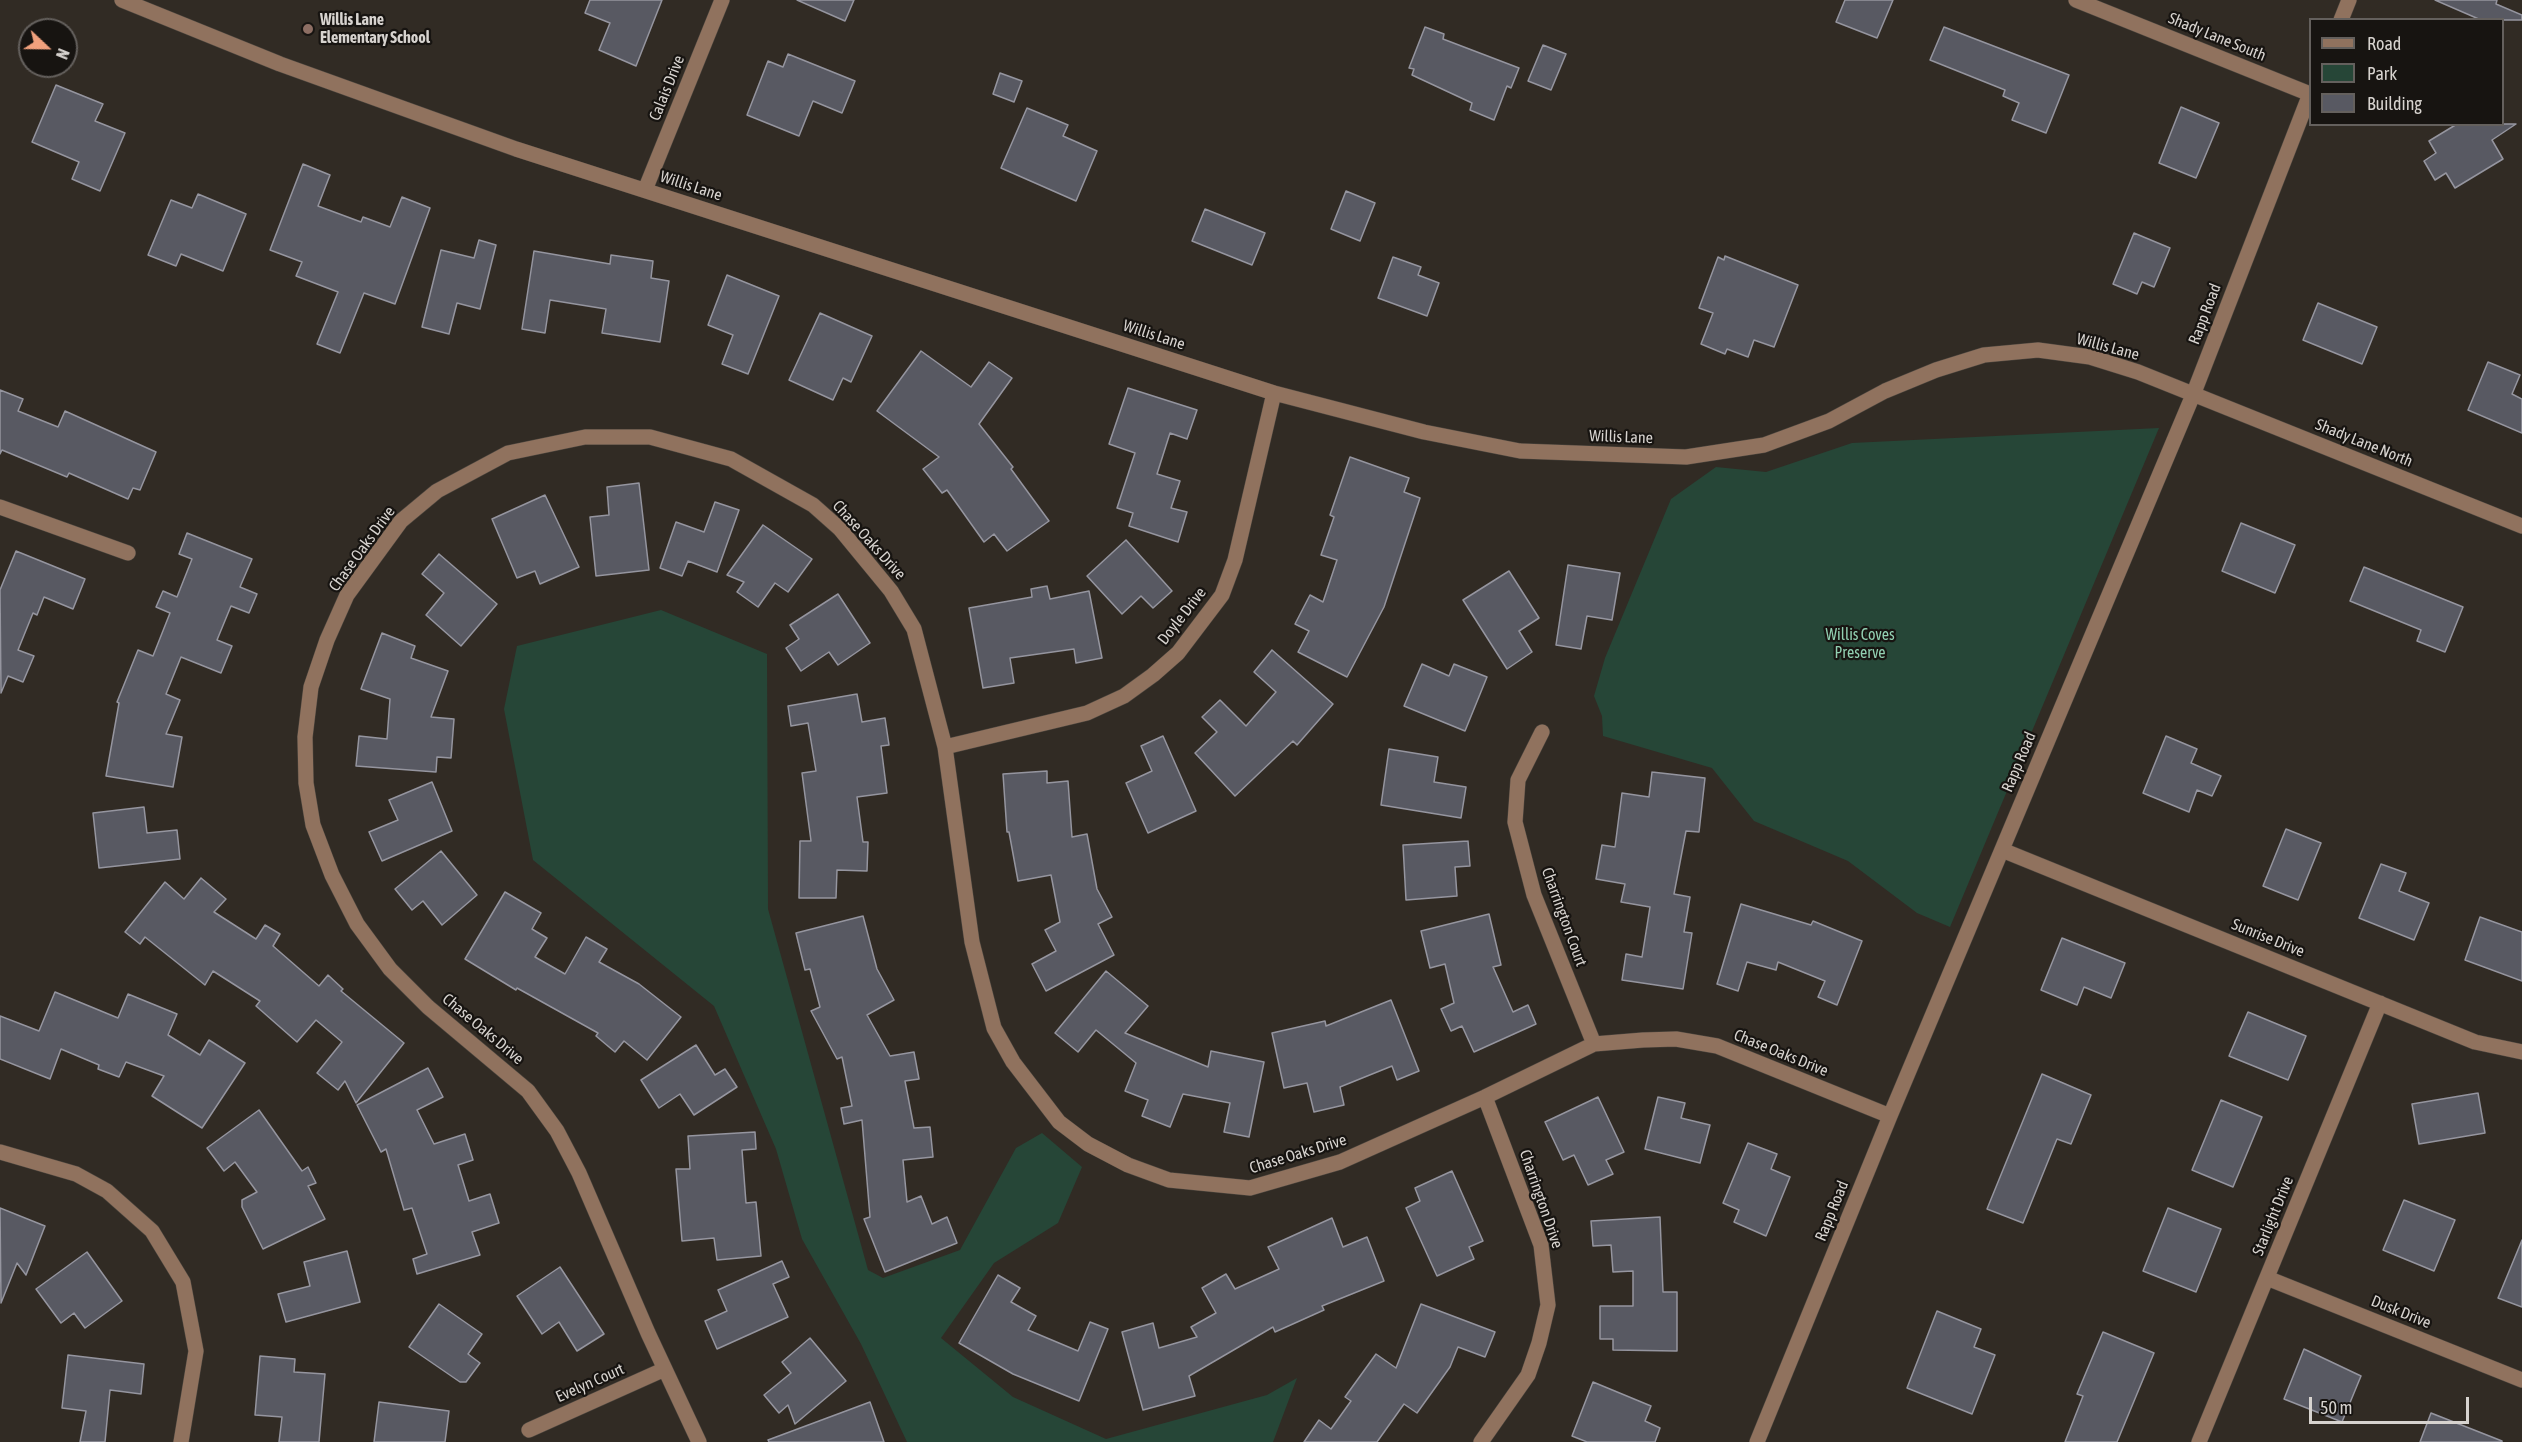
<!DOCTYPE html>
<html>
<head>
<meta charset="utf-8">
<style>
  body { margin:0 }
  #map { position:relative; width:2522px; height:1442px; overflow:hidden; background:#312b24; font-family:"Asap Condensed",sans-serif }
  canvas { display:block }
  .legend { position:absolute; left:2309px; top:18px; width:195px; height:108px; box-sizing:border-box; background:#171411; border:2px solid #64605d; margin:0; padding:8px 10px; list-style:none; font-size:18px; color:#d7d3cf }
  .legend li { display:flex; align-items:center; gap:12px; height:30px }
  .legend b { width:30px; border:2px solid #64605d }
  .north { position:absolute; left:18px; top:18px; width:60px; height:60px; box-sizing:border-box; background:#171411; border:2px solid #64605d; border-radius:50%; rotate:112deg; font-size:16px; font-weight:700; line-height:24px; text-align:center; color:#d7d3cf }
  .north::after { content:''; display:block; margin:auto; width:21px; height:27px; background:#f1a17d; clip-path:polygon(50% 0,100% 100%,50% 72%,0 100%) }
  .scale { position:absolute; left:2309px; top:1397px; width:160px; height:27px; box-sizing:border-box; border:3px solid #d7d3cf; border-top:0; padding-left:8px; font-size:18px; line-height:21px; white-space:nowrap; color:#d7d3cf; -webkit-text-stroke:4px #171411; paint-order:stroke }
</style>
</head>
<body>
<div id="map">
<canvas width="2522" height="1442"></canvas>
<ul class="legend">
<li><b style="height:8px;background:#90725e"></b>Road</li>
<li><b style="height:16px;background:#264637"></b>Park</li>
<li><b style="height:16px;background:#585962"></b>Building</li>
</ul>
<div class="north">N</div>
<div class="scale">50 m</div>
</div>
<script>
const context = document.querySelector('canvas').getContext('2d');
context.lineJoin = 'round';
function fill(path, color) {
  context.fillStyle = color;
  context.fill(path, 'evenodd');
}
function poly(rows) {
  const path = new Path2D();
  for (const r of rows) {
    path.moveTo(r[0], r[1]);
    for (let i = 2; i < r.length; i += 2) path.lineTo(r[i], r[i + 1]);
  }
  return path;
}
function stroke(path, color, width, dash) {
  context.strokeStyle = color;
  context.lineWidth = width;
  context.lineCap = dash ? 'butt' : 'round';
  context.setLineDash(dash || []);
  context.stroke(path);
}
function label(font, color, halo, rows, align = 'center') {
  context.font = font + ' "Asap Condensed",sans-serif';
  context.lineWidth = 4.5;
  context.setLineDash([]);
  context.textBaseline = 'middle';
  context.strokeStyle = halo;
  context.fillStyle = color;
  for (const [text, x, y, turn = 0] of rows) {
    context.save();
    context.translate(x, y);
    context.rotate((+turn || 0) * Math.PI / 180);
    context.textAlign = isNaN(turn) ? turn : align;
    if (halo) context.strokeText(text, 0, 0);
    context.fillText(text, 0, 0);
    context.restore();
  }
}
fill(poly([
  [2159,428,1950,927,1917,913,1848,861,1754,821,1712,768,1603,736,1602,716,1594,696,1605,658,1671,499,1716,467,1766,472,1852,443],
  [661,610,767,654,768,909,868,1270,883,1278,960,1250,1016,1148,1042,1133,1082,1167,1058,1223,994,1263,941,1338,1013,1397,1106,1439,1267,1395,1297,1378,1273,1442,907,1442,861,1344,802,1239,776,1149,714,1006,533,860,504,709,517,646]
]), '#264637');
const building = poly([
  [590,0,662,0,636,66,599,50,610,23,585,13,590,0],
  [797,0,854,0,845,21,797,0],
  [1845,0,1893,0,1877,38,1836,22,1845,0],
  [2435,0,2497,0,2496,4,2522,15,2522,20,2481,20,2435,0],
  [1425,27,1444,34,1443,39,1519,68,1511,88,1507,86,1494,120,1470,110,1472,103,1412,75,1414,69,1409,68,1425,27],
  [1944,27,2069,75,2046,133,2012,120,2019,103,2003,96,2005,90,1930,60,1944,27],
  [1543,45,1566,54,1551,90,1528,81,1543,45],
  [788,54,855,81,842,113,813,101,799,136,747,115,768,61,783,67,788,54],
  [1000,73,1022,81,1014,102,993,94,1000,73],
  [56,85,103,104,95,121,125,133,100,191,72,179,79,162,32,142,56,85],
  [2181,107,2219,123,2196,178,2159,163,2181,107],
  [1027,108,1068,125,1063,136,1097,151,1076,201,1001,168,1027,108],
  [2457,124,2516,124,2492,140,2503,159,2455,188,2446,173,2435,180,2424,161,2436,153,2429,141,2457,124],
  [303,164,330,175,318,206,361,222,363,217,390,227,402,197,430,208,395,304,364,293,340,353,317,344,338,292,296,276,302,262,270,250,303,164],
  [1346,191,1375,203,1360,241,1331,229,1346,191],
  [198,194,246,214,223,271,181,254,176,266,148,255,171,200,192,208,198,194],
  [1205,209,1265,233,1252,265,1192,241,1205,209],
  [2134,233,2170,248,2154,287,2142,282,2137,294,2113,284,2134,233],
  [479,240,496,245,480,309,457,303,449,334,422,327,441,250,474,258,479,240],
  [534,251,610,264,611,255,653,261,651,278,669,281,660,342,602,333,606,309,550,300,545,333,522,329,534,251],
  [1725,256,1798,285,1774,347,1754,340,1748,357,1727,349,1725,354,1701,344,1713,313,1699,308,1718,257,1724,260,1725,256],
  [1393,257,1421,267,1418,275,1439,283,1427,316,1378,298,1393,257],
  [727,275,779,296,748,374,722,364,733,335,708,325,727,275],
  [2318,303,2377,327,2362,364,2303,340,2318,303],
  [820,313,872,336,851,382,843,378,833,400,789,380,820,313],
  [921,351,971,387,989,362,1012,378,979,424,1013,467,1011,469,1049,521,1007,551,994,534,984,542,947,490,942,493,923,469,939,457,877,411,921,351],
  [2488,362,2520,375,2512,394,2522,399,2522,433,2468,410,2488,362],
  [1128,388,1197,410,1187,439,1170,433,1157,474,1180,481,1171,508,1187,512,1178,542,1129,526,1133,513,1117,508,1135,453,1109,444,1128,388],
  [0,390,23,399,18,411,58,427,65,411,156,452,140,490,133,488,128,499,69,473,67,477,2,450,0,454,0,390],
  [1350,457,1409,478,1404,492,1420,498,1384,607,1347,677,1298,652,1309,631,1295,624,1310,595,1323,602,1337,560,1321,555,1334,517,1330,515,1350,457],
  [639,483,649,570,596,576,590,517,609,515,607,487,639,483],
  [545,495,579,567,540,584,535,571,517,578,492,519,545,495],
  [715,502,739,510,717,572,688,561,682,576,660,568,676,522,704,532,715,502],
  [2241,523,2295,545,2275,593,2222,571,2241,523],
  [763,525,812,559,788,592,775,583,758,607,737,592,744,582,727,575,763,525],
  [187,533,252,559,240,587,257,594,249,613,231,606,217,640,232,646,221,673,181,657,166,694,180,700,166,734,182,737,173,787,106,776,119,703,117,702,138,650,153,656,170,613,156,607,163,591,177,597,192,559,179,554,187,533],
  [1126,540,1172,591,1153,608,1141,596,1122,614,1087,576,1126,540],
  [16,551,85,579,73,609,44,597,37,615,33,613,18,650,34,656,23,682,8,676,1,693,0,590,16,551],
  [439,554,497,604,461,646,426,615,444,593,422,574,439,554],
  [1568,565,1620,573,1612,620,1587,616,1581,649,1556,645,1568,565],
  [2364,567,2463,607,2445,652,2417,641,2421,630,2350,601,2364,567],
  [1509,571,1539,618,1519,631,1532,652,1507,669,1463,600,1509,571],
  [1047,586,1050,599,1089,591,1102,658,1076,663,1074,649,1010,658,1014,683,983,688,969,608,1032,597,1031,589,1047,586],
  [838,594,870,643,838,665,829,652,801,671,786,648,799,639,790,625,838,594],
  [382,633,415,646,411,658,448,671,431,717,454,719,451,758,437,757,436,772,356,766,359,736,387,739,390,699,361,689,382,633],
  [1272,650,1333,704,1297,745,1293,741,1235,796,1195,753,1217,732,1202,717,1220,700,1246,726,1276,692,1254,672,1272,650],
  [1422,664,1449,676,1454,664,1487,677,1465,731,1404,706,1422,664],
  [857,694,862,722,885,718,889,745,881,746,887,793,857,797,863,842,868,842,867,871,837,870,836,898,799,898,800,841,811,841,802,773,816,771,808,723,791,726,788,706,857,694],
  [1163,736,1196,811,1148,833,1126,783,1152,771,1141,746,1163,736],
  [2166,736,2197,749,2191,763,2221,776,2212,796,2197,790,2189,812,2143,793,2166,736],
  [1389,749,1438,757,1434,782,1466,787,1461,818,1381,805,1389,749],
  [1047,771,1047,783,1068,781,1072,837,1087,834,1097,889,1112,917,1098,924,1114,955,1046,991,1032,964,1056,951,1045,930,1060,922,1051,875,1018,881,1009,832,1007,832,1003,774,1047,771],
  [1652,772,1705,778,1699,832,1686,831,1674,894,1690,897,1684,932,1692,933,1683,989,1622,980,1626,954,1642,957,1650,907,1621,902,1625,884,1596,879,1602,845,1615,847,1622,793,1649,797,1652,772],
  [432,782,452,831,382,861,369,832,398,820,389,800,432,782],
  [144,807,147,833,177,830,180,859,99,868,93,813,144,807],
  [2286,829,2321,843,2298,900,2263,886,2286,829],
  [1468,841,1470,866,1455,867,1457,896,1406,900,1403,845,1468,841],
  [441,851,477,895,442,925,423,901,412,910,395,889,441,851],
  [2381,864,2406,873,2399,891,2429,903,2414,940,2359,918,2381,864],
  [201,878,226,899,214,912,256,939,265,925,280,934,273,946,319,986,328,975,343,989,341,991,404,1043,356,1103,345,1081,338,1090,317,1073,342,1042,316,1020,297,1042,256,1006,260,1001,213,971,205,985,145,937,140,944,125,932,165,882,184,899,201,878],
  [505,892,541,913,532,929,547,938,535,957,565,974,586,937,607,949,599,962,639,984,681,1017,647,1060,624,1041,615,1052,596,1036,598,1033,517,988,516,990,465,959,505,892],
  [1741,904,1811,925,1813,921,1862,941,1837,1005,1818,997,1825,981,1778,962,1776,970,1747,962,1738,991,1717,984,1741,904],
  [1489,914,1501,965,1493,967,1513,1012,1528,1005,1536,1024,1474,1052,1462,1026,1451,1031,1441,1009,1454,1003,1445,964,1430,968,1421,931,1489,914],
  [863,916,877,969,894,1000,867,1015,890,1056,914,1052,919,1079,905,1081,914,1128,930,1127,933,1157,903,1160,907,1202,921,1196,932,1224,947,1217,957,1243,885,1272,864,1219,870,1217,862,1120,844,1124,841,1108,852,1106,842,1057,837,1059,811,1011,820,1007,810,969,805,970,796,933,863,916],
  [2480,917,2522,932,2522,981,2465,960,2480,917],
  [2062,938,2125,963,2111,998,2084,987,2077,1005,2041,990,2062,938],
  [1106,971,1148,1006,1125,1033,1208,1067,1211,1051,1264,1062,1249,1137,1224,1132,1230,1103,1183,1094,1170,1127,1142,1116,1148,1100,1125,1091,1136,1063,1096,1030,1078,1052,1055,1033,1106,971],
  [55,992,118,1018,128,994,177,1014,168,1035,200,1055,209,1040,245,1063,202,1128,152,1096,164,1076,126,1062,119,1077,98,1069,99,1065,61,1049,50,1079,0,1059,0,1016,39,1031,55,992],
  [1391,1000,1419,1071,1397,1080,1392,1066,1340,1087,1344,1105,1314,1112,1307,1083,1284,1088,1272,1033,1325,1021,1326,1026,1391,1000],
  [2248,1012,2306,1036,2288,1080,2229,1056,2248,1012],
  [696,1045,715,1075,725,1069,737,1087,694,1115,680,1094,659,1108,641,1080,696,1045],
  [428,1068,443,1097,417,1110,434,1144,465,1134,473,1160,458,1165,469,1201,490,1194,499,1223,472,1232,480,1255,417,1274,413,1259,427,1254,412,1208,404,1210,386,1149,381,1152,357,1105,428,1068],
  [2042,1074,2091,1095,2071,1144,2057,1139,2023,1223,1987,1209,2042,1074],
  [2478,1093,2485,1133,2419,1144,2412,1104,2478,1093],
  [1598,1097,1624,1152,1606,1160,1613,1174,1588,1185,1574,1155,1563,1160,1545,1122,1598,1097],
  [1658,1097,1685,1103,1681,1118,1710,1125,1700,1163,1645,1149,1658,1097],
  [2221,1100,2262,1117,2233,1187,2192,1170,2221,1100],
  [259,1110,302,1171,308,1167,316,1183,308,1186,325,1219,263,1249,242,1207,242,1200,257,1192,235,1162,224,1171,207,1148,259,1110],
  [755,1132,756,1149,742,1150,746,1203,756,1202,761,1256,717,1260,714,1238,682,1241,676,1169,690,1169,688,1136,755,1132],
  [1748,1143,1777,1154,1771,1169,1790,1177,1766,1236,1734,1222,1739,1210,1723,1203,1748,1143],
  [1452,1171,1483,1241,1469,1247,1474,1259,1437,1276,1406,1208,1420,1201,1415,1188,1452,1171],
  [2404,1200,2455,1220,2434,1271,2383,1250,2404,1200],
  [0,1208,45,1226,26,1275,17,1263,1,1303,0,1208],
  [2168,1208,2221,1229,2196,1292,2143,1271,2168,1208],
  [1660,1217,1663,1292,1677,1292,1677,1351,1613,1350,1613,1339,1600,1339,1600,1306,1633,1306,1633,1271,1613,1272,1611,1245,1593,1246,1591,1221,1660,1217],
  [1332,1218,1343,1247,1367,1237,1384,1281,1322,1306,1324,1310,1275,1332,1273,1327,1189,1376,1195,1396,1143,1410,1122,1332,1153,1323,1159,1348,1197,1337,1191,1327,1216,1313,1202,1288,1226,1274,1235,1289,1279,1269,1268,1247,1332,1218],
  [2522,1240,2522,1307,2498,1298,2522,1240],
  [347,1251,360,1302,286,1322,278,1294,310,1286,304,1262,347,1251],
  [87,1252,122,1301,85,1328,74,1313,61,1323,36,1289,87,1252],
  [782,1261,789,1277,773,1284,788,1317,717,1349,705,1321,727,1311,718,1290,782,1261],
  [560,1267,604,1334,577,1351,559,1322,542,1334,517,1296,560,1267],
  [998,1275,1020,1288,1011,1302,1036,1316,1028,1330,1078,1351,1090,1322,1108,1329,1079,1401,1013,1374,959,1343,998,1275],
  [439,1304,482,1334,468,1354,480,1363,466,1382,460,1382,409,1347,439,1304],
  [1421,1304,1495,1332,1485,1357,1458,1347,1450,1367,1417,1413,1404,1404,1377,1442,1304,1442,1319,1420,1331,1429,1351,1401,1345,1397,1376,1354,1396,1368,1421,1304],
  [1937,1311,1981,1329,1974,1347,1995,1355,1972,1414,1907,1388,1937,1311],
  [2103,1332,2154,1353,2117,1442,2065,1442,2083,1396,2077,1394,2103,1332],
  [810,1338,846,1381,795,1424,788,1405,779,1413,764,1395,791,1373,782,1362,810,1338],
  [2304,1349,2361,1376,2342,1422,2284,1399,2304,1349],
  [68,1355,144,1364,141,1394,110,1390,105,1442,80,1442,86,1411,62,1408,68,1355],
  [260,1356,295,1359,294,1372,325,1374,319,1442,279,1442,282,1417,255,1415,260,1356],
  [1593,1382,1651,1406,1645,1421,1660,1428,1655,1442,1587,1442,1572,1436,1593,1382],
  [379,1402,449,1411,445,1442,374,1442,379,1402],
  [870,1402,884,1442,769,1442,768,1440,870,1402],
  [2431,1413,2502,1441,2502,1442,2420,1442,2431,1413]
]);
fill(building, '#585962');
stroke(building, '#95959f', 1.5);
const minor = poly([
  [122,0,280,64,516,149,1274,393,1424,432,1520,451,1686,457,1764,445,1829,421,1885,391,1936,370,1984,355,2038,350,2090,357,2138,372,2522,526],
  [2076,0,2310,94],
  [2341,20,2349,0],
  [645,190,722,0],
  [0,507,128,553],
  [1542,732,1518,780,1515,822,1534,895,1594,1044],
  [945,747,1087,713,1124,696,1153,675,1178,653,1222,595,1235,560,1274,393],
  [2002,850,2475,1042,2522,1052],
  [0,1152,76,1174,107,1191,152,1231,183,1282,196,1351,181,1442],
  [2267,1278,2522,1380],
  [529,1430,665,1369],
  [699,1442,648,1333,579,1173,557,1131,528,1091,428,1007,390,969,357,924,332,875,313,825,306,783,305,737,311,687,327,640,347,595,401,521,437,491,508,453,585,437,650,437,731,459,813,505,840,529,891,591,914,629,945,747,972,942,994,1028,1013,1062,1059,1122,1088,1144,1128,1165,1169,1180,1250,1188,1340,1162,1485,1097,1594,1044,1643,1040,1676,1039,1717,1046,1890,1116],
  [1481,1442,1528,1375,1539,1343,1548,1305,1541,1245,1485,1097],
  [1757,1442,1890,1116,2193,395,2310,94],
  [2199,1442,2380,1003]
]);
stroke(minor, '#4c463f', 16);
stroke(minor, '#90725e', 15);
for (const [x, y, r, color] of [
  [308,29,6,"#8d6e63"]
]) {
  const dot = new Path2D();
  dot.arc(x, y, r, 0, 2 * Math.PI);
  context.fillStyle = color;
  context.fill(dot);
  stroke(dot, '#171411', 2);
}
label('bold 16px', '#d7d3cf', '#171411', [
  ["Willis Lane",320,20],
  ["Elementary School",320,38]
], 'left');
label('16px', '#d7d3cf', '#171411', [
  ["Shady Lane South",2217,37,22],
  ["Calais Drive",667,88,-68],
  ["Willis Lane",691,186,18],
  ["Rapp Road",2205,314,-69],
  ["Willis Lane",1154,335,18],
  ["Willis Lane",2108,347,15],
  ["Willis Lane",1621,437,2],
  ["Shady Lane North",2364,443,22],
  ["Chase Oaks Drive",869,540,48],
  ["Chase Oaks Drive",362,549,-54],
  ["Doyle Drive",1182,616,-52],
  ["Rapp Road",2019,762,-67],
  ["Charrington Court",1564,917,70],
  ["Sunrise Drive",2268,938,22],
  ["Chase Oaks Drive",483,1029,40],
  ["Chase Oaks Drive",1781,1053,22],
  ["Chase Oaks Drive",1298,1154,-17],
  ["Charrington Drive",1541,1199,71],
  ["Rapp Road",1832,1211,-68],
  ["Starlight Drive",2273,1216,-68],
  ["Dusk Drive",2401,1312,22],
  ["Evelyn Court",590,1383,-24]
]);
label('16px', '#92d0b2', '#171411', [
  ["Willis Coves",1860,635],
  ["Preserve",1860,653]
]);
</script>
</body>
</html>
